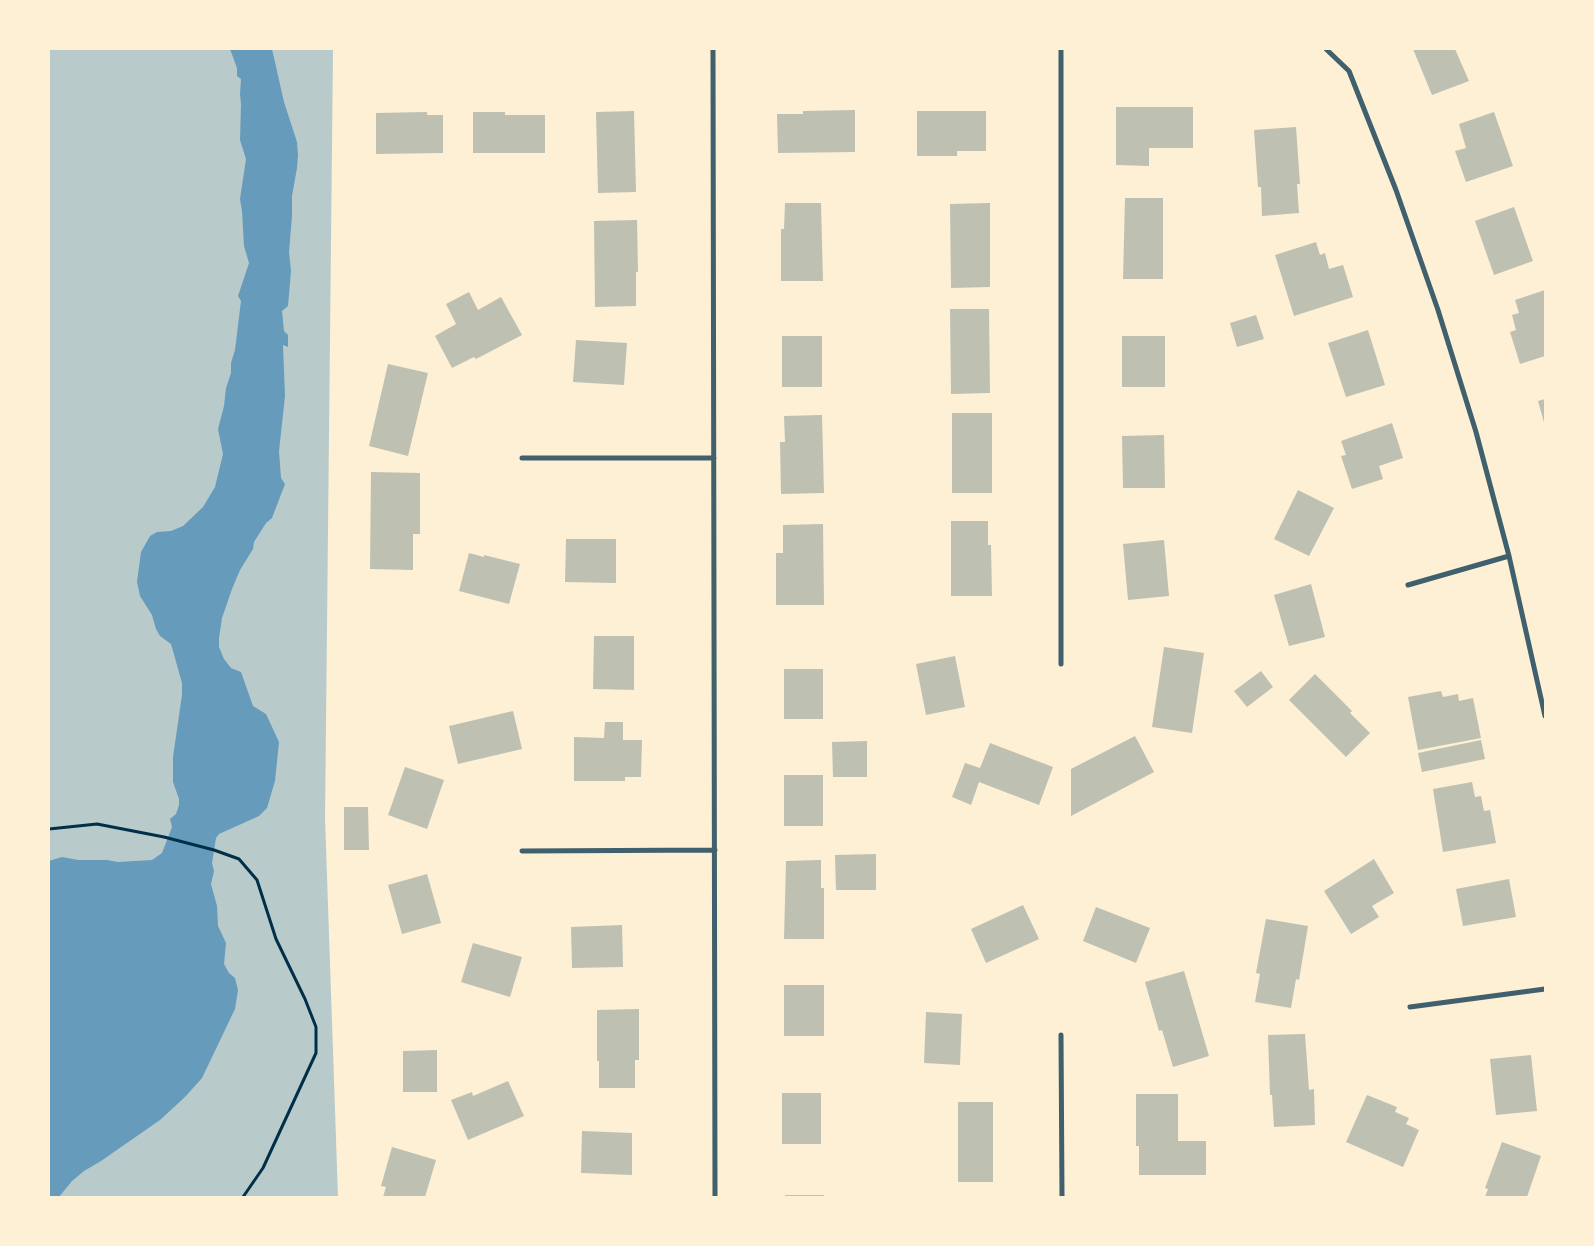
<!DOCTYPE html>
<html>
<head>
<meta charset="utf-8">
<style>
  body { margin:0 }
  #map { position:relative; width:1594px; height:1246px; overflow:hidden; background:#fdf0d5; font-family:Helvetica,sans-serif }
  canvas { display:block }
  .frame { position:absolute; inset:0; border:50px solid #fdf0d5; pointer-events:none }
</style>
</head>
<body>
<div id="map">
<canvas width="1594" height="1246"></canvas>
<div class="frame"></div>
</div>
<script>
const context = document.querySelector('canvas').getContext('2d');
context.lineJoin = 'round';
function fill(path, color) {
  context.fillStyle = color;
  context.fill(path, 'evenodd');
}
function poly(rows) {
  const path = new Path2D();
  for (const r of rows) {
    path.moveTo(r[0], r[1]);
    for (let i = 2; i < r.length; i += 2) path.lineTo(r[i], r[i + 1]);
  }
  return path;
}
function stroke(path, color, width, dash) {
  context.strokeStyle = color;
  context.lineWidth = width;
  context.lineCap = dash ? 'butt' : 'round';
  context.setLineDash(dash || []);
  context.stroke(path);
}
fill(poly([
  [49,49,333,49,325,818,338,1197,49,1197]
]), '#b9caca');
fill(poly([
  [230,49,272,49,284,102,297,142,298,155,297,168,292,196,292,216,289,252,291,271,288,306,282,311,284,331,288,335,288,347,283,345,285,396,279,451,281,478,285,484,272,518,266,523,254,542,253,549,240,570,232,589,222,618,219,638,219,647,224,659,231,668,241,672,253,706,266,714,279,742,275,781,267,808,259,816,219,834,216,838,212,863,214,871,211,884,217,906,218,926,226,943,224,964,229,973,235,978,238,990,235,1009,202,1078,185,1097,160,1120,101,1161,84,1171,72,1181,59,1197,49,1197,49,861,62,857,78,860,107,860,118,862,152,860,162,853,172,827,170,819,176,814,179,805,179,799,173,782,173,757,182,695,182,683,171,644,160,636,156,629,152,615,140,596,137,582,141,552,150,536,157,532,171,531,183,526,203,507,215,487,223,454,218,429,224,406,226,388,231,373,231,363,235,350,241,301,238,296,249,263,244,246,242,211,240,199,246,159,240,140,241,104,240,94,241,79,237,76,237,68]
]), '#669bbc');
fill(poly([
  [1413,49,1455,49,1469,81,1432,95],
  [1116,107,1193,107,1193,148,1149,148,1149,166,1116,165],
  [855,110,855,152,778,153,777,114,803,114,803,111],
  [634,111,636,192,598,193,596,112],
  [917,111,986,111,986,151,957,151,957,156,917,156],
  [427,112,427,115,443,115,443,153,376,154,376,113],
  [473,112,505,112,505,115,545,115,545,153,473,153],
  [1494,112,1513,166,1466,182,1455,151,1466,148,1459,124],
  [1296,127,1300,184,1297,184,1299,213,1262,216,1261,187,1258,187,1254,130],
  [1125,198,1163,198,1163,279,1123,279],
  [785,203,821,203,823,281,781,281,781,229,784,229],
  [990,203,990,287,951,288,950,204],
  [1514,207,1533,261,1494,275,1475,221],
  [637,220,638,272,636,272,636,306,595,307,594,221],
  [1316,242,1320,255,1325,253,1329,269,1343,265,1353,297,1294,316,1275,255],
  [1545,290,1545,356,1520,364,1510,332,1516,330,1512,315,1519,313,1515,300],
  [469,292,478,310,501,297,522,335,476,359,474,357,452,368,435,336,456,324,446,304],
  [950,309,989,309,990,393,951,394],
  [1256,315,1264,339,1237,347,1230,323],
  [1368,330,1385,385,1346,397,1328,343],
  [782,336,822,336,822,387,782,387],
  [1122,336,1165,336,1165,387,1122,387],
  [576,340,627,343,624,385,573,382],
  [388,364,428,373,408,456,369,446],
  [1545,399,1545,426,1538,401],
  [952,413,992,413,992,493,952,493],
  [822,415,824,493,781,494,780,442,785,442,784,416],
  [1392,423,1403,458,1379,466,1383,479,1352,489,1341,456,1346,455,1341,441],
  [1164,435,1165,488,1123,488,1122,436],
  [371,472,420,473,420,534,413,534,413,570,370,569],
  [1298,490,1334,508,1309,556,1274,539],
  [951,521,988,521,988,545,991,545,992,596,951,596],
  [823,524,824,605,776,605,776,553,783,553,783,525],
  [566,539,616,539,616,583,565,582],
  [1164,540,1169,596,1128,600,1123,544],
  [469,553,484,557,484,555,520,564,509,604,459,591],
  [1311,584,1325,637,1289,646,1274,595],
  [594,636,634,636,634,690,593,689],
  [1164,647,1204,653,1192,733,1152,727],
  [955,656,965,707,926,715,916,664],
  [784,669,823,669,823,719,784,719],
  [1261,671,1273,687,1247,707,1234,691],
  [1315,674,1352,711,1350,713,1370,733,1346,757,1289,700],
  [1441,691,1443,697,1458,694,1459,701,1473,698,1481,738,1418,750,1408,697],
  [513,711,522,749,458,764,449,726],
  [605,722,623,722,623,740,642,740,641,777,625,777,625,781,574,781,574,737,604,738],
  [1135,736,1154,772,1071,816,1071,769],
  [1481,740,1485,759,1422,772,1418,753],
  [867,741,867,777,833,777,832,742],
  [990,743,1053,767,1039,805,979,782,971,805,952,797,965,763,980,768],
  [405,767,444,780,427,829,388,815],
  [784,775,823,775,823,826,784,826],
  [1472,782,1475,797,1481,796,1484,811,1490,810,1496,843,1443,852,1433,789],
  [344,807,368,807,369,850,344,850],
  [876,854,876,890,836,890,835,855],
  [1374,859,1394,893,1372,906,1379,917,1351,934,1324,891],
  [821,860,821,888,824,888,824,939,784,939,786,861],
  [427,874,441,923,402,934,388,885],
  [1509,879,1516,917,1463,926,1456,889],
  [1023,905,1039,939,986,963,971,929],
  [1096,907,1150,928,1136,963,1083,941],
  [1266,919,1308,926,1299,980,1296,979,1291,1008,1255,1002,1260,974,1256,973],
  [622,925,623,967,572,968,571,927],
  [473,943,522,957,510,997,461,982],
  [1184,971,1209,1056,1173,1067,1162,1030,1159,1031,1145,982],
  [784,985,824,985,824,1036,784,1036],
  [639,1009,639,1060,635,1060,635,1088,599,1088,599,1061,597,1061,597,1010],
  [926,1012,962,1014,960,1065,924,1063],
  [1305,1034,1309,1090,1314,1089,1315,1125,1274,1127,1272,1095,1270,1095,1268,1035],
  [437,1050,437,1092,403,1092,403,1051],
  [1531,1055,1537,1111,1496,1115,1490,1059],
  [508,1081,524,1116,468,1140,451,1100,472,1092,473,1096],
  [782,1093,821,1093,821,1144,782,1144],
  [1136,1094,1178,1094,1178,1141,1206,1141,1206,1175,1139,1175,1139,1146,1136,1146],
  [1367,1095,1397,1107,1395,1112,1409,1118,1406,1124,1419,1130,1403,1167,1346,1142],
  [958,1102,993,1102,993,1182,958,1182],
  [582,1131,632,1133,632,1175,581,1173],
  [1502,1142,1541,1156,1527,1197,1485,1197,1488,1189,1485,1188],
  [392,1147,436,1160,425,1197,383,1197,386,1187,381,1186],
  [785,1195,824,1195,824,1197,785,1197]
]), '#bec0b2');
stroke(poly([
  [49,829,97,824,164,837,214,850,239,859,257,880,276,939,305,999,316,1027,316,1053,263,1168,243,1197]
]), '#003049', 3);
stroke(poly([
  [713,49,715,1197],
  [1061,49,1061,664],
  [1326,49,1349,71,1396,190,1438,310,1476,432,1509,556,1545,716],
  [522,458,714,458],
  [1408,585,1509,556],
  [522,851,715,850],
  [1410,1007,1545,989],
  [1061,1035,1062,1197]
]), '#3f606c', 5);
</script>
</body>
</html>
